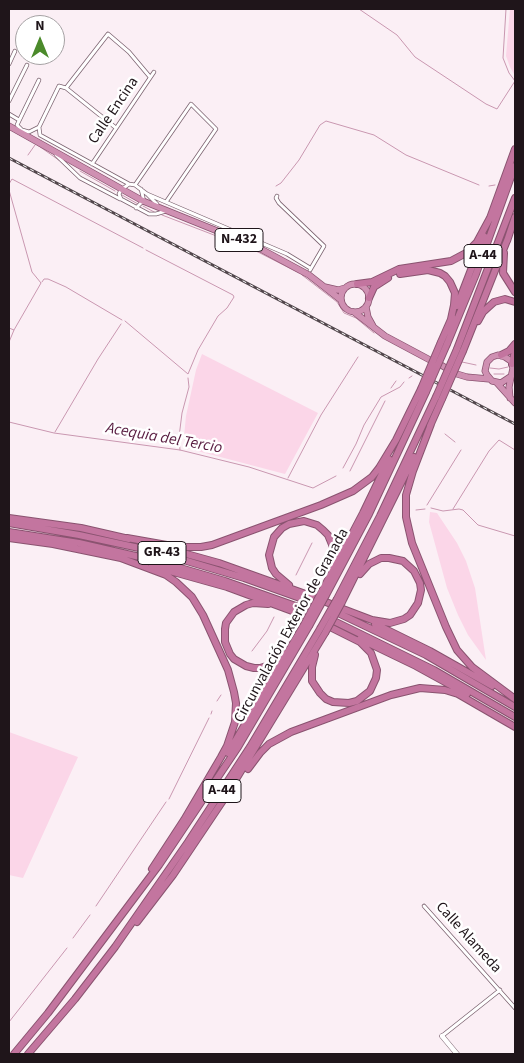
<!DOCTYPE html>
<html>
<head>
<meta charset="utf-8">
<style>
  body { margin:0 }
  #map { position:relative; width:524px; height:1063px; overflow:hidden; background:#fbeff5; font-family:"Source Sans 3",sans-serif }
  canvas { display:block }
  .frame { position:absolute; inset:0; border:10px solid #1f151a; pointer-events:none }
  .north { position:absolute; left:15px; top:15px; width:50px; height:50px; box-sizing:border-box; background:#fff; border:1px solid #a5a1a3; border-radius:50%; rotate:0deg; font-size:14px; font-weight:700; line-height:20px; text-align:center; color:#1f151a }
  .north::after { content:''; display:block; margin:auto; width:18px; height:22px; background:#4b8a2b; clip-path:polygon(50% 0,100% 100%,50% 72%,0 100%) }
</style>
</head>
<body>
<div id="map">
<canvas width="524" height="1063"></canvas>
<div class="frame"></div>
<div class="north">N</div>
</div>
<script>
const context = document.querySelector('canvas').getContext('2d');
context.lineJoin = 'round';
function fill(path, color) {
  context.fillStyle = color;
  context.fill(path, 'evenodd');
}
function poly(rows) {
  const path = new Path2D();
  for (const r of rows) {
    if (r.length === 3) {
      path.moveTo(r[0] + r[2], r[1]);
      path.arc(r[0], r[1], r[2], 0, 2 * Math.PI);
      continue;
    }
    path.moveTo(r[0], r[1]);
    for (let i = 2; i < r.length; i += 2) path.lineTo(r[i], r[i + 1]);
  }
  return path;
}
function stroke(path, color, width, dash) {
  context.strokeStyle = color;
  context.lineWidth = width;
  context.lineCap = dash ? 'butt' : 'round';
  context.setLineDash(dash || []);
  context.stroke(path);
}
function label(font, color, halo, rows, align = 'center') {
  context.font = font + ' "Source Sans 3",sans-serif';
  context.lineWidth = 5;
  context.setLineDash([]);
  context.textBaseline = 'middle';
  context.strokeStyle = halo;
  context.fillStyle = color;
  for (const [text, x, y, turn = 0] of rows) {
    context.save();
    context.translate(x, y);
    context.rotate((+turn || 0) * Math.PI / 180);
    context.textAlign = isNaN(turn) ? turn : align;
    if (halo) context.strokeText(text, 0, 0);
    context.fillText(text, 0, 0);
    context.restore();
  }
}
fill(poly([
  [510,9,515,9,515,76,510,67,506,56],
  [202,354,318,413,285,474,186,448,184,437,186,416,196,370],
  [430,512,437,513,457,543,466,561,475,588,486,660,468,635,458,615,447,588,429,522],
  [9,732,78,757,23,878,9,875]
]), '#fbd6e8');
stroke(poly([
  [359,9,397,35,415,57,486,104,497,109,515,81,509,73,503,58,506,9],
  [9,129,36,144,63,163],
  [28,155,35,145],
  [80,171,115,191],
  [9,184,9,190,32,272,41,283,14,330],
  [9,184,12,179,143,248],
  [276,186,281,183,299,160,320,125,326,121,374,135,406,155,479,185],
  [489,186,495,185],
  [122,195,138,204],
  [143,206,156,213],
  [162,215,258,252,299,273],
  [302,275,337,302,344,313,356,318,374,333],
  [42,282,44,279,48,279,66,287,122,320],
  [125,321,188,374,198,350,218,316,227,308,234,297,233,295,146,250],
  [9,328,14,330,9,342],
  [462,362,476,365],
  [490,368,499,369,508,367],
  [494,374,504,374],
  [409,378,412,376],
  [391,388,396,381],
  [9,422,54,433,180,450,249,467,313,488,336,476],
  [55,432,98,359,121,324],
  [445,434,455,442],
  [180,450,179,437,182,413,189,387,188,378],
  [343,468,356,444,364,425,381,397,400,387,404,382],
  [350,471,385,401],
  [288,478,321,415,358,357],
  [427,505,461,450],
  [431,508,443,511,459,509,463,510,478,525,515,536],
  [453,509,489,451,499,440,515,450],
  [416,510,425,509],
  [296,575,312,543],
  [252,651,267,631,274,617],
  [217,701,221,695],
  [211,714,212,711],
  [169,799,209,718],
  [96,906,166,802],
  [73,938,90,915],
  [9,1022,67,948]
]), '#c997b0', 1);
const minor = poly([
  [9,64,15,51],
  [39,80,17,125,22,130,29,132,39,127],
  [66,88,116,128],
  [9,101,27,65],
  [9,114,19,120],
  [39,127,59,86,66,88,108,34,129,52,150,77],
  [39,127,40,135,129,184],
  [56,155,80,178,120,199],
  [92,164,154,72],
  [135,185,191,104,216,129,166,202],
  [147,194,157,204],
  [277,196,276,198,279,203,324,246,310,270],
  [136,208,143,201,143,197,141,189],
  [166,211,156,214,149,214,121,199,119,194,121,190,129,184,135,185,147,194,287,254,310,268],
  [424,906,515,1008],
  [442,1036,500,990]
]);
const tertiary = poly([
  [442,1036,457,1054]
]);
const trunk = poly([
  [9,126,143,201,257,247,309,275,341,300],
  [355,298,14],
  [325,287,338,290,345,288],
  [366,307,368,317,373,326],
  [354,312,385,336,430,360],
  [441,365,446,368],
  [457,374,467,377,489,379],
  [497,383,515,403],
  [510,398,509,387,513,368,511,361,505,357,498,355,492,357,487,362,485,371,487,375,492,381,501,383,510,377]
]);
const motorway = poly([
  [507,241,515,217],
  [504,253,503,273,515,292],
  [400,274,428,270,440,273,445,276,450,282,455,293,454,305,451,319],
  [357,284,372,282,399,269,451,261,466,253,477,242,490,218,515,149],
  [369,298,374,287,388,278],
  [457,306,484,236],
  [478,321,483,312,494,302,505,299,515,302],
  [441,342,452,317],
  [447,344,476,274,515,166],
  [457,349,515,198],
  [463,351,508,238],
  [501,355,509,351,515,344],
  [512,364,515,351],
  [431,424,413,471,406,495,406,517,412,543,446,627,457,650,472,667,515,699],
  [430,426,442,399],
  [9,518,81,528,129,539],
  [9,523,79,535,153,551,244,578,311,602],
  [9,532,79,543,153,560,225,581,307,610],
  [9,538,53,544,121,558],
  [127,538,178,547,201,547,212,545,321,505,353,491,372,477,379,468,396,440,421,389],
  [165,548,219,563,314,597],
  [118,557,166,575,176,582,192,597,203,615,228,670,234,692,236,703,235,722,227,746,221,757,184,820,152,869],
  [152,566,227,587,303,615],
  [289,585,276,574,272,568,269,555,274,537,282,528,289,524,304,521,317,525,323,530,328,535,333,547,334,560,332,567],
  [321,593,363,513,389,459],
  [326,595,369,514,426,392],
  [337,599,380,516,436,397],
  [326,602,331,604],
  [342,602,414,457],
  [268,604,253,603,246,605,234,612,226,623,225,629,225,642,230,654,234,659,246,666,254,668,260,668,273,664,284,654],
  [343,609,372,620,390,623,404,619,410,615,418,603,421,590,420,583,414,571,403,561,389,558,381,558,369,564,360,574],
  [340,614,426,655,515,707],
  [336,622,434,670,515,717],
  [375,624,430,651,492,686],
  [360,639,416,666,467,694],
  [315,655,312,667,312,681,320,693,326,699,333,702,349,703,357,701,370,691,376,678,377,670,371,653,360,642,332,628],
  [228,753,305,623],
  [248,769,260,753,269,744,291,732,391,695,420,688,445,690,458,694,515,727],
  [137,922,173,875,224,799,325,633],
  [14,1054,48,1013,159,865,238,747,309,626],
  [28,1054,75,999,115,947,188,842,250,747,320,629]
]);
stroke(minor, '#7c6370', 4.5);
stroke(tertiary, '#7c6370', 5.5);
stroke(trunk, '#8a5370', 7);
stroke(motorway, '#8a5370', 8);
stroke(minor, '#fff', 3);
stroke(tertiary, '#fff', 4.5);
stroke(trunk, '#cf90b2', 5.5);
stroke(motorway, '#c3759f', 6);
const rail = poly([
  [9,158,515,424]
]);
stroke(rail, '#52474c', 3);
stroke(rail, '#fff', 1, [4]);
const motorwayBridge = poly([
  [421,389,441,342],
  [426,392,447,344],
  [436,397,457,349],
  [442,399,463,351],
  [305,623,321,593],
  [309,626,326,595],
  [320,629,337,599],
  [325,633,342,602]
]);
stroke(motorwayBridge, '#8a5370', 8, []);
stroke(motorwayBridge, '#c3759f', 6);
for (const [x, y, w] of [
  [239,240,48],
  [483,256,38],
  [162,553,48],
  [222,791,38]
]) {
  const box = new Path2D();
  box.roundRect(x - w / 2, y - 11.5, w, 23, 4);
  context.fillStyle = '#fff';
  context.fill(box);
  stroke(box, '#1f151a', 1);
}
label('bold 14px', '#1f151a', null, [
  ["N-432",239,240],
  ["A-44",483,256],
  ["GR-43",162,553],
  ["A-44",222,791]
]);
label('15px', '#1f151a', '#fff', [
  ["Calle Encina",114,111,-56],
  ["Circunvalación Exterior de Granada",292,626,-61],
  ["Calle Alameda",468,938,48]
]);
label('italic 16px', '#581c40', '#fff', [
  ["Acequia del Tercio",164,439,10]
]);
</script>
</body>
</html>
